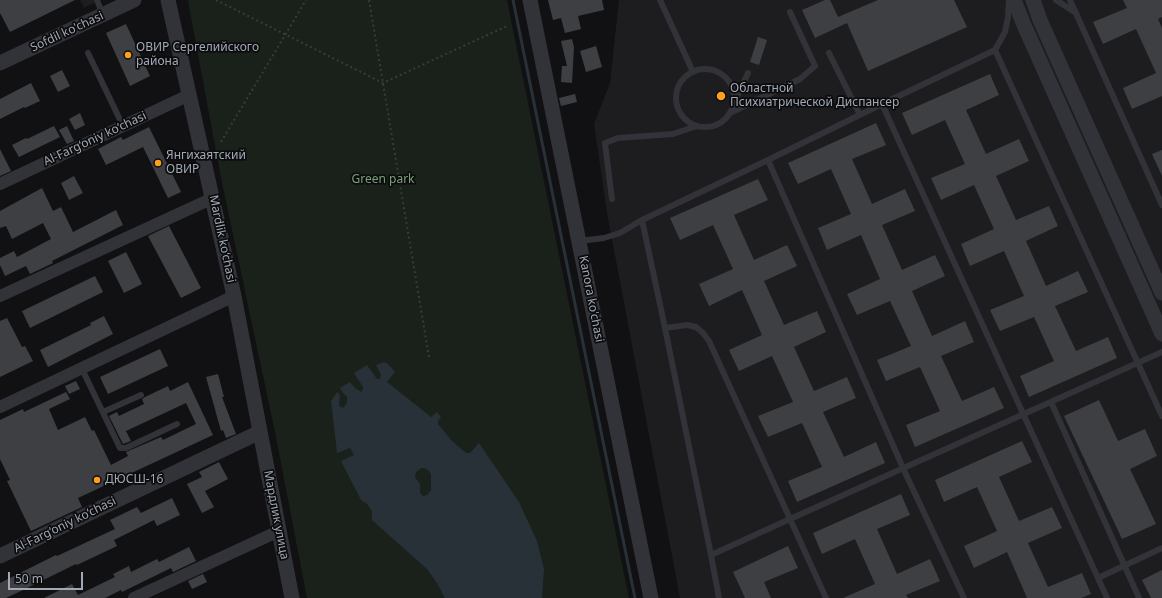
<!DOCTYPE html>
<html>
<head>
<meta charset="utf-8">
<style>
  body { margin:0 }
  #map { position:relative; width:1162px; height:598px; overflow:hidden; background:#111113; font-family:"Noto Sans",sans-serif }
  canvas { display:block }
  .scale { position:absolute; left:8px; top:572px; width:75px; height:18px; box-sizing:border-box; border:2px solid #a1a9b5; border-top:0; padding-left:5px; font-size:12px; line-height:14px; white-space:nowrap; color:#a1a9b5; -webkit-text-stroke:3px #0c0c0e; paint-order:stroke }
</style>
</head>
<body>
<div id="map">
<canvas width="1162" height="598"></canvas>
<div class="scale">50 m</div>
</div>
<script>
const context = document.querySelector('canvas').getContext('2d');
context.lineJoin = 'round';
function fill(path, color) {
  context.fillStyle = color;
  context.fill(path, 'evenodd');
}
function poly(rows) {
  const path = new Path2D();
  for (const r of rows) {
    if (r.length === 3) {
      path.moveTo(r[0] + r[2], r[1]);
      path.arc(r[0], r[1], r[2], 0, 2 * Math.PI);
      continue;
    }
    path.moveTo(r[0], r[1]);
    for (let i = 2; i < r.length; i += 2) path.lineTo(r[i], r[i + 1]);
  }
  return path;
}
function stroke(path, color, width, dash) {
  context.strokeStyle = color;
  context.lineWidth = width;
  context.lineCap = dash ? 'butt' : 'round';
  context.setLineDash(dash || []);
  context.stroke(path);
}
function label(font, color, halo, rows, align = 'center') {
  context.font = font + ' "Noto Sans",sans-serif';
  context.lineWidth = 3.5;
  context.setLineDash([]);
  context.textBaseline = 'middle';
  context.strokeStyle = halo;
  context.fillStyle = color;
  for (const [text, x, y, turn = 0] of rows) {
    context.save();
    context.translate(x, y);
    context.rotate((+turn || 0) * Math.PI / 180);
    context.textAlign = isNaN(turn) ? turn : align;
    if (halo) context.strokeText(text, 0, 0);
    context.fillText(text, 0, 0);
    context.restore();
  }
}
fill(poly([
  [80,0,100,0,84,8],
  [619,0,1162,0,1162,598,680,598,607,213,594,124,610,83]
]), '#1d1d20');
fill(poly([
  [189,0,507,0,629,598,307,598,275,432,222,183,188,1]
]), '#19211a');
fill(poly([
  [384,362,388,364,395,372,387,382,431,417,437,412,441,417,438,421,438,424,452,441,466,453,470,453,479,443,519,502,537,541,544,569,542,598,445,598,437,583,427,569,372,520,372,511,367,504,361,500,341,461,354,455,350,448,337,453,331,401,337,392,340,395,339,406,343,408,347,403,347,397,343,393,340,388,350,382,356,389,362,392,363,387,354,373,367,365,377,379,380,379,381,375,376,365],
  [421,468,424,468,428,470,431,474,431,490,427,495,423,496,420,493,420,484,415,477,416,472]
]), '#273137');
stroke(poly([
  [513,0,635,598]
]), '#273137', 3);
fill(poly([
  [0,0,75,0,10,32,0,13],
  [548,0,602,0,604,10,578,16,581,29,565,33,561,18,553,20],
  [825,0,830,0,838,17,878,0,954,0,967,27,868,71,847,23,815,38,802,10],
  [1123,0,1162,0,1162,17,1158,19,1162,28,1162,96,1132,109,1123,88,1156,73,1136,29,1103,44,1093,22,1127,8],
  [126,24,150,76,130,86,106,33],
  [758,37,767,40,759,65,750,62],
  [572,39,574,47,572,83,561,82,562,66,567,66,561,41],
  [596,46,602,67,586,72,580,51],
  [62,70,70,86,58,92,50,76],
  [990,74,999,95,966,110,986,154,1019,139,1029,161,996,176,1016,220,1049,206,1058,226,1026,241,1046,286,1078,271,1088,292,1055,306,1076,351,1108,337,1117,358,1029,397,1020,376,1054,361,1034,317,1000,331,990,310,1024,296,1004,251,970,266,961,244,994,229,974,185,941,200,931,178,965,164,945,120,912,135,902,113],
  [31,83,40,101,25,108,24,107,0,119,0,99],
  [575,94,577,102,561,106,559,98],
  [80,113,85,125,75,130,69,119],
  [876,123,886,145,852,159,872,204,905,189,915,211,882,225,902,270,935,255,945,276,912,291,932,336,965,321,974,342,941,356,962,401,994,387,1004,408,915,447,906,425,940,411,920,367,886,381,877,360,911,346,890,301,857,315,847,294,880,279,861,235,827,250,818,228,851,214,831,169,798,184,788,163],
  [54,126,60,137,19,157,12,145,26,138,27,139],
  [67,126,74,141,67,144,59,130],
  [149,127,181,192,168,198,143,147,106,165,98,149,121,137,123,140],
  [0,149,11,171,0,176],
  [1162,150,1162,176,1152,154],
  [74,176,83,193,69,200,61,183],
  [758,179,768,200,734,215,754,260,787,245,797,266,764,281,784,325,817,311,826,332,794,347,814,391,847,377,856,398,823,412,844,457,876,442,885,463,797,502,788,481,822,467,802,423,768,437,758,416,793,402,772,356,739,371,729,350,762,335,742,290,709,306,699,284,733,269,713,225,680,240,670,218],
  [42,188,53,211,61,207,73,232,116,210,123,225,52,261,53,263,30,274,26,266,5,276,0,265,0,258,14,251,17,257,51,239,43,223,12,239,6,226,0,228,0,211],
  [169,226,201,288,181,298,148,236],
  [126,252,142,284,124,293,108,261],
  [95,276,103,292,30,328,22,311],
  [104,316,113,334,48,367,40,350,91,325,90,323],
  [7,318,22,347,25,346,33,361,0,377,0,321],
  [160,349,168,366,108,394,100,377],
  [218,374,224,397,222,397,236,434,226,438,223,430,221,431,206,377],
  [76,381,80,389,69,394,65,386],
  [188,382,213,435,78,498,82,507,31,531,7,481,10,480,0,459,0,420,23,409,24,412,66,392,70,399,49,409,58,430,85,417,92,431,94,430,111,465,128,456,126,452,161,437,163,440,196,424,186,403,126,431,131,441,123,444,109,416,117,412,119,416,144,404,142,399,145,397,168,386,170,391],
  [1099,400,1118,441,1145,429,1157,456,1130,469,1156,524,1122,539,1064,416],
  [1022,441,1032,462,999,477,1019,521,1052,507,1062,528,1028,543,1048,587,1082,573,1091,594,1081,598,1027,598,1007,552,974,568,964,546,997,531,977,487,944,502,935,480],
  [219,462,228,479,205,491,214,507,202,513,187,484,202,477,199,472],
  [901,494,910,515,877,529,897,574,930,559,940,581,906,595,908,598,843,598,875,584,855,539,822,554,813,533],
  [172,498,180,515,157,526,154,520,114,540,117,546,77,565,76,564,21,591,6,598,0,598,0,583,56,555,57,556,115,529,110,520,137,507,141,513],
  [788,546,798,568,764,582,771,598,745,598,733,572],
  [189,547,196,561,173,572,171,568,122,592,121,590,105,598,44,598,72,584,78,595,115,577,113,574,129,566,131,572,157,559,159,562],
  [1162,570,1162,598,1151,598,1142,580],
  [203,574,207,582,192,589,188,581]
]), '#3d3f43');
stroke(poly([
  [216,0,383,83,507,26],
  [369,0,429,357],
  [221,142,306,0]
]), '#383b3f', 2, [2, 3]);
stroke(poly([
  [97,0,103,15],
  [660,0,693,72],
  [1056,0,1076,13],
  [1070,0,1162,205],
  [995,50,1162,416],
  [88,53,123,126],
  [829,53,860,115],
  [705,98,29],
  [735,101,748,73],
  [882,104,1098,578],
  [730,113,800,79,815,66,790,12],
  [768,160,903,468,964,598],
  [612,199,605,143,618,138,673,134,697,126],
  [642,220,665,328,687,325,696,327,703,333,709,341,826,598],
  [579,241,604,238,620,233,642,220,768,160,882,104,995,50,1005,32,1008,17,1009,0],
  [665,328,711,555],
  [82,369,120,448,126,448,177,424],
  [1051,402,1139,598],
  [103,412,141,395],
  [719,598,711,555,790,519,1162,352],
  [1107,598,1098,578,1162,548]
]), '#323338', 6);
stroke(poly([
  [0,184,189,95],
  [0,296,213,198],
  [0,407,234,296],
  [134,598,279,531]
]), '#323338', 12);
stroke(poly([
  [168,0,234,296,292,598],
  [530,0,651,598],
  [1014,0,1024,25,1162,334],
  [1033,0,1040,20,1162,293],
  [0,63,134,0],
  [0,556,260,432]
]), '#323338', 15);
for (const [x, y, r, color] of [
  [128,55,4,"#ffa01d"],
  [721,96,5,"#ffa01d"],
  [158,163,4,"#ffa01d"],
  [97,480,4,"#ffa01d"]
]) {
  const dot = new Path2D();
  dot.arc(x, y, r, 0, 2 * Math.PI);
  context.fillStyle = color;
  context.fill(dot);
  stroke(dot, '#0c0c0e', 1.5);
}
label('12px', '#a1a9b5', '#0c0c0e', [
  ["Sofdil ko'chasi",67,32,-25],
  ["Al-Farg‘oniy ko‘chasi",95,139,-25],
  ["Mardlik ko‘chasi",222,239,78],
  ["Kanora ko'chasi",591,299,79],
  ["Мардлик улица",276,515,79],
  ["Al-Farg‘oniy ko‘chasi",65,525,-26]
]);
label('12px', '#a1a9b5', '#0c0c0e', [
  ["ОВИР Сергелийского",136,48],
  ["района",136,62],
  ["Областной",730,89],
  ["Психиатрической Диспансер",730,103],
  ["Янгихаятский",166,156],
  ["ОВИР",166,170],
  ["ДЮСШ-16",105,480]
], 'left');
label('12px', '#78a277', '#0c0c0e', [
  ["Green park",383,180]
]);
</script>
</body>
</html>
